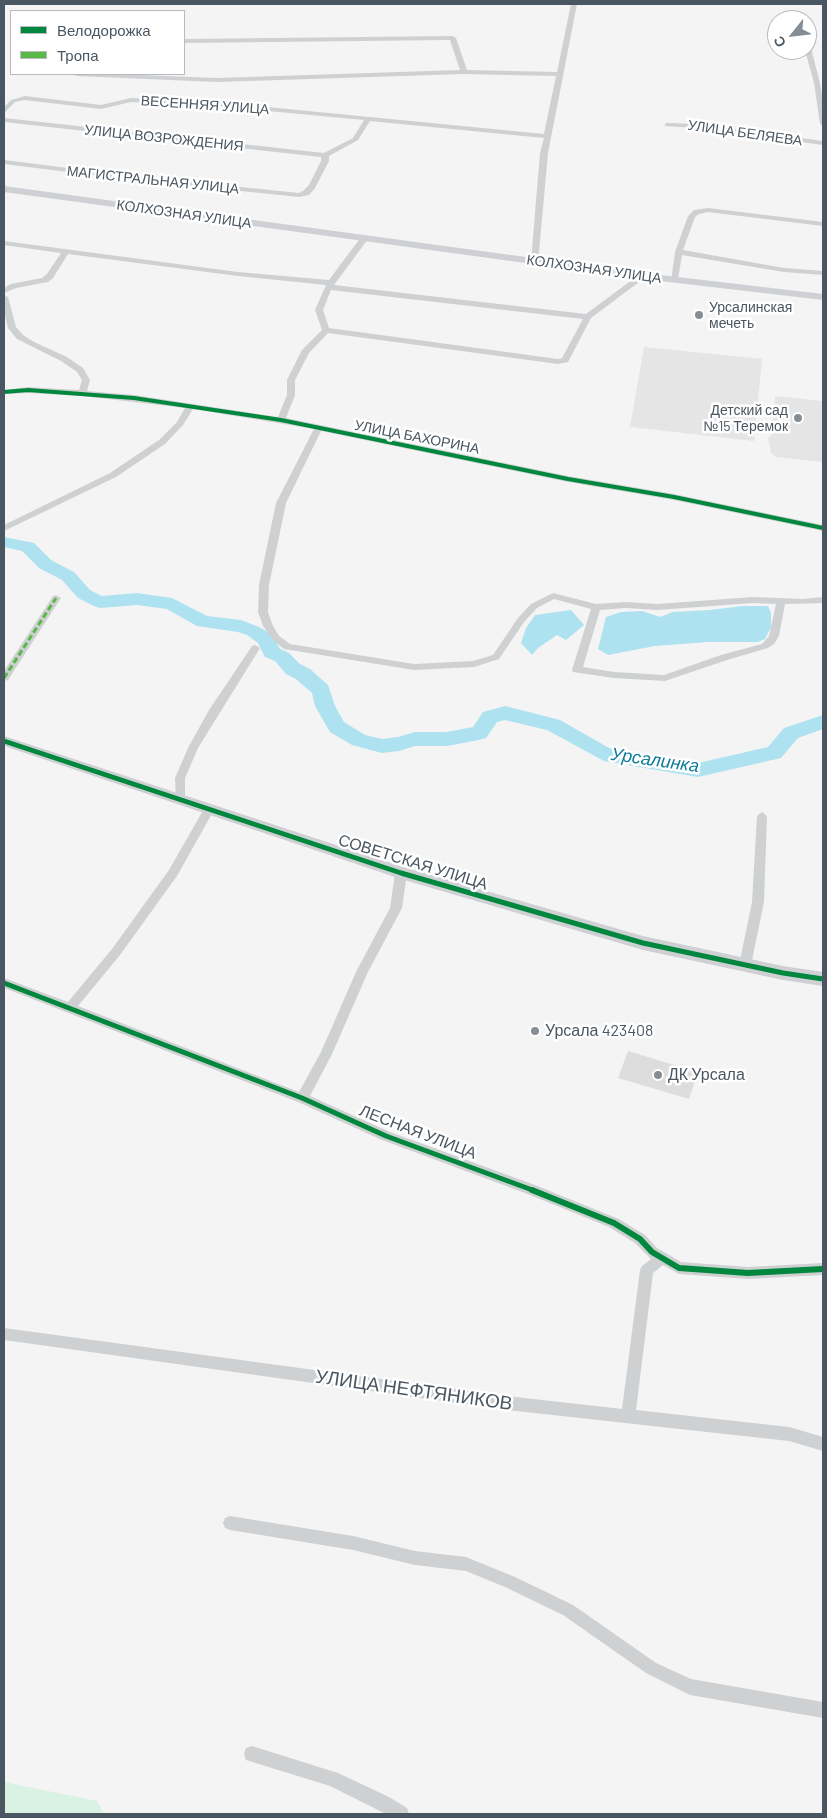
<!DOCTYPE html>
<html>
<head>
<meta charset="utf-8">
<style>
  body { margin:0 }
  #map { position:relative; width:827px; height:1818px; overflow:hidden; background:#f4f4f4; font-family:Barlow,sans-serif }
  canvas { display:block }
  .frame { position:absolute; inset:0; border:5px solid #4a5661; pointer-events:none }
  .legend { position:absolute; left:10px; top:10px; width:175px; height:65px; box-sizing:border-box; background:#fff; border:1px solid #b7bbc0; margin:0; padding:6px 9px; list-style:none; font-size:15px; color:#4a5661 }
  .legend li { display:flex; align-items:center; gap:10px; height:25px }
  .legend b { width:25px; border:1px solid #b7bbc0 }
  .north { position:absolute; left:767px; top:10px; width:50px; height:50px; box-sizing:border-box; background:#fff; border:1px solid #b7bbc0; border-radius:50%; rotate:241deg; font-size:14px; font-weight:700; line-height:20px; text-align:center; color:#4a5661 }
  .north::after { content:''; display:block; margin:auto; width:18px; height:22px; background:#868d94; clip-path:polygon(50% 0,100% 100%,50% 72%,0 100%) }
</style>
</head>
<body>
<div id="map">
<canvas width="827" height="1818"></canvas>
<div class="frame"></div>
<ul class="legend">
<li><b style="height:6px;background:#00873e"></b>Велодорожка</li>
<li><b style="height:6px;background:#58b947"></b>Тропа</li>
</ul>
<div class="north">С</div>
</div>
<script>
const context = document.querySelector('canvas').getContext('2d');
context.lineJoin = 'round';
function fill(path, color) {
  context.fillStyle = color;
  context.fill(path, 'evenodd');
}
function poly(rows) {
  const path = new Path2D();
  for (const r of rows) {
    path.moveTo(r[0], r[1]);
    for (let i = 2; i < r.length; i += 2) path.lineTo(r[i], r[i + 1]);
  }
  return path;
}
function stroke(path, color, width, dash) {
  context.strokeStyle = color;
  context.lineWidth = width;
  context.lineCap = dash ? 'butt' : 'round';
  context.setLineDash(dash || []);
  context.stroke(path);
}
function label(font, color, halo, rows, align = 'center') {
  context.font = font + ' Barlow,sans-serif';
  context.lineWidth = 5;
  context.setLineDash([]);
  context.textBaseline = 'middle';
  context.strokeStyle = halo;
  context.fillStyle = color;
  for (const [text, x, y, turn = 0] of rows) {
    context.save();
    context.translate(x, y);
    context.rotate((+turn || 0) * Math.PI / 180);
    context.textAlign = isNaN(turn) ? turn : align;
    if (halo) context.strokeText(text, 0, 0);
    context.fillText(text, 0, 0);
    context.restore();
  }
}
fill(poly([
  [644,347,762,359,754,441,630,427],
  [775,396,823,401,823,462,776,457,771,453,768,438,772,435]
]), '#e6e5e6');
fill(poly([
  [4,1782,97,1801,104,1814,4,1814]
]), '#d9f2e3');
fill(poly([
  [743,606,768,606,771,613,771,627,765,639,758,642,708,642,655,646,608,655,598,649,606,617,621,612,642,611,660,617,673,612,710,610],
  [571,610,584,625,566,640,557,635,538,648,532,655,521,643,526,628,535,615]
]), '#aee2f0');
fill(poly([
  [4,537,34,543,51,560,74,572,90,590,102,596,137,593,172,598,207,616,241,620,259,627,273,635,280,649,289,653,300,664,310,669,328,685,335,706,344,722,365,735,382,739,398,737,415,732,447,732,473,727,483,712,505,706,560,720,609,748,698,763,768,747,784,728,823,715,823,729,798,738,781,758,698,777,604,761,547,730,505,720,497,722,486,738,479,740,447,746,415,746,399,751,382,753,352,745,330,732,315,706,312,693,296,679,286,674,275,661,265,657,258,643,247,635,238,632,197,626,167,609,137,605,100,608,94,606,78,598,62,580,39,568,22,551,4,547,4,537]
]), '#aee2f0');
fill(poly([
  [628,1051,698,1072,689,1099,618,1078]
]), '#ddddde');
fill(poly([
  [571,4,577,4,548,153,538,263,531,261,540,153,544,138,370,121,358,140,329,156,329,161,315,188,309,195,299,197,124,179,4,164,4,160,124,175,299,193,303,191,309,185,321,161,321,157,4,122,4,118,324,153,353,138,364,120,226,107,131,102,101,109,25,100,15,102,4,113,4,107,11,100,25,96,101,105,131,98,226,103,544,134,556,76,464,74,217,82,76,76,73,74,117,74,217,78,460,70,450,40,184,43,184,39,453,36,456,38,467,70,557,72,571,4],
  [798,11,801,13,803,20,797,20,795,13,798,11],
  [807,42,810,44,820,83,823,102,823,126,820,124,814,83,805,50,807,50,807,42],
  [667,123,698,124,823,141,823,145,698,128,665,126,665,124,667,123],
  [708,208,823,222,823,226,708,212,699,214,695,217,683,250,784,268,823,271,823,275,784,272,682,255,678,279,671,281,675,252,688,216,694,210,708,208],
  [361,237,368,239,334,285,586,314,640,274,647,276,591,318,568,362,558,364,328,333,309,353,295,380,295,395,286,418,568,476,674,494,823,525,823,531,674,500,568,482,321,431,286,503,269,585,268,612,273,626,279,636,290,644,414,664,473,661,493,655,518,618,531,604,553,593,596,604,626,602,657,604,753,597,803,599,823,597,823,603,785,604,779,636,774,644,768,648,727,660,665,681,614,678,573,672,572,670,591,609,554,599,537,608,524,622,499,659,474,667,414,670,284,649,273,640,263,626,258,612,259,585,276,503,314,429,193,409,183,425,165,444,116,477,4,531,4,525,110,473,159,440,177,422,185,408,82,396,28,393,4,394,4,390,28,387,79,390,82,380,77,372,61,361,17,339,8,328,4,311,4,295,8,297,16,327,23,335,34,342,67,357,83,368,90,380,87,391,134,395,278,417,287,395,287,380,302,350,322,330,315,310,326,285,238,276,68,254,53,278,48,282,16,288,4,293,4,288,11,284,42,278,47,274,61,253,4,245,4,241,238,272,329,280,361,237],
  [331,290,583,319,562,358,558,359,329,328,323,310,331,290],
  [753,603,776,604,769,636,762,644,721,655,664,675,614,672,583,667,600,610,626,608,657,610,753,603],
  [56,595,61,598,8,680,4,681,4,671,53,596,56,595],
  [255,645,260,648,198,748,185,778,185,799,180,803,176,802,175,778,188,748,209,710,252,646,255,645],
  [209,806,214,810,177,876,120,955,78,1006,299,1092,321,1052,356,972,390,908,395,873,397,870,405,870,407,873,402,908,368,972,332,1054,310,1096,390,1132,535,1185,619,1219,645,1235,657,1248,681,1262,748,1267,823,1263,823,1275,748,1279,679,1274,663,1265,653,1273,636,1410,789,1427,823,1437,823,1451,789,1441,507,1410,4,1340,4,1328,507,1396,622,1409,640,1270,642,1266,651,1259,635,1243,609,1227,525,1193,382,1140,298,1102,4,988,4,978,68,1002,112,949,169,870,205,807,209,806],
  [762,812,767,816,764,902,751,965,749,968,745,970,741,968,739,965,752,902,757,816,762,812],
  [230,1516,353,1536,415,1551,466,1557,515,1577,573,1605,656,1663,691,1679,823,1702,823,1718,690,1695,646,1673,563,1615,505,1587,466,1571,415,1565,353,1550,230,1530,225,1528,223,1523,225,1518,230,1516],
  [252,1746,338,1773,389,1797,407,1808,409,1814,386,1814,330,1786,246,1760,244,1754,246,1748,252,1746]
]), '#ced0d2');
fill(poly([
  [4,186,643,273,823,294,823,300,643,279,4,192,4,186],
  [4,736,403,867,643,936,783,966,823,972,823,986,783,980,643,950,401,879,4,746,4,736]
]), '#ced0d4');
stroke(poly([
  [4,678,56,598]
]), '#58b947', 3, [6, 3]);
stroke(poly([
  [4,392,28,390,134,398,281,420,568,479,674,497,823,528]
]), '#00873e', 4);
stroke(poly([
  [4,741,401,873,643,943,783,973,823,979],
  [4,983,302,1098,386,1136,535,1191]
]), '#00873e', 5);
stroke(poly([
  [532,1190,614,1223,640,1239,652,1252,679,1268,748,1273,823,1269]
]), '#00873e', 6);
for (const [x, y, r, color] of [
  [699,315,5,"#868d94"],
  [798,418,5,"#868d94"],
  [535,1031,5,"#868d94"],
  [658,1075,5,"#868d94"]
]) {
  const dot = new Path2D();
  dot.arc(x, y, r, 0, 2 * Math.PI);
  context.fillStyle = color;
  context.fill(dot);
  stroke(dot, '#fff', 2);
}
label('14px', '#4a5661', '#fff', [
  ["ВЕСЕННЯЯ УЛИЦА",205,105,4],
  ["УЛИЦА БЕЛЯЕВА",745,133,8],
  ["УЛИЦА ВОЗРОЖДЕНИЯ",164,138,6],
  ["МАГИСТРАЛЬНАЯ УЛИЦА",153,180,6],
  ["КОЛХОЗНАЯ УЛИЦА",184,214,8],
  ["КОЛХОЗНАЯ УЛИЦА",594,269,8],
  ["УЛИЦА БАХОРИНА",417,437,11]
]);
label('14px', '#4a5661', '#fff', [
  ["Урсалинская",709,307],
  ["мечеть",709,323],
  ["Детский сад",788,410,"right"],
  ["№15 Теремок",788,426,"right"]
], 'left');
label('16px', '#4a5661', '#fff', [
  ["СОВЕТСКАЯ УЛИЦА",413,862,17],
  ["ЛЕСНАЯ УЛИЦА",418,1132,21]
]);
label('16px', '#4a5661', '#fff', [
  ["Урсала 423408",545,1031],
  ["ДК Урсала",668,1075]
], 'left');
label('italic 18px', '#0c7c9b', '#fff', [
  ["Урсалинка",655,760,8]
]);
label('19px', '#4a5661', '#fff', [
  ["УЛИЦА НЕФТЯНИКОВ",414,1390,8]
]);
</script>
</body>
</html>
